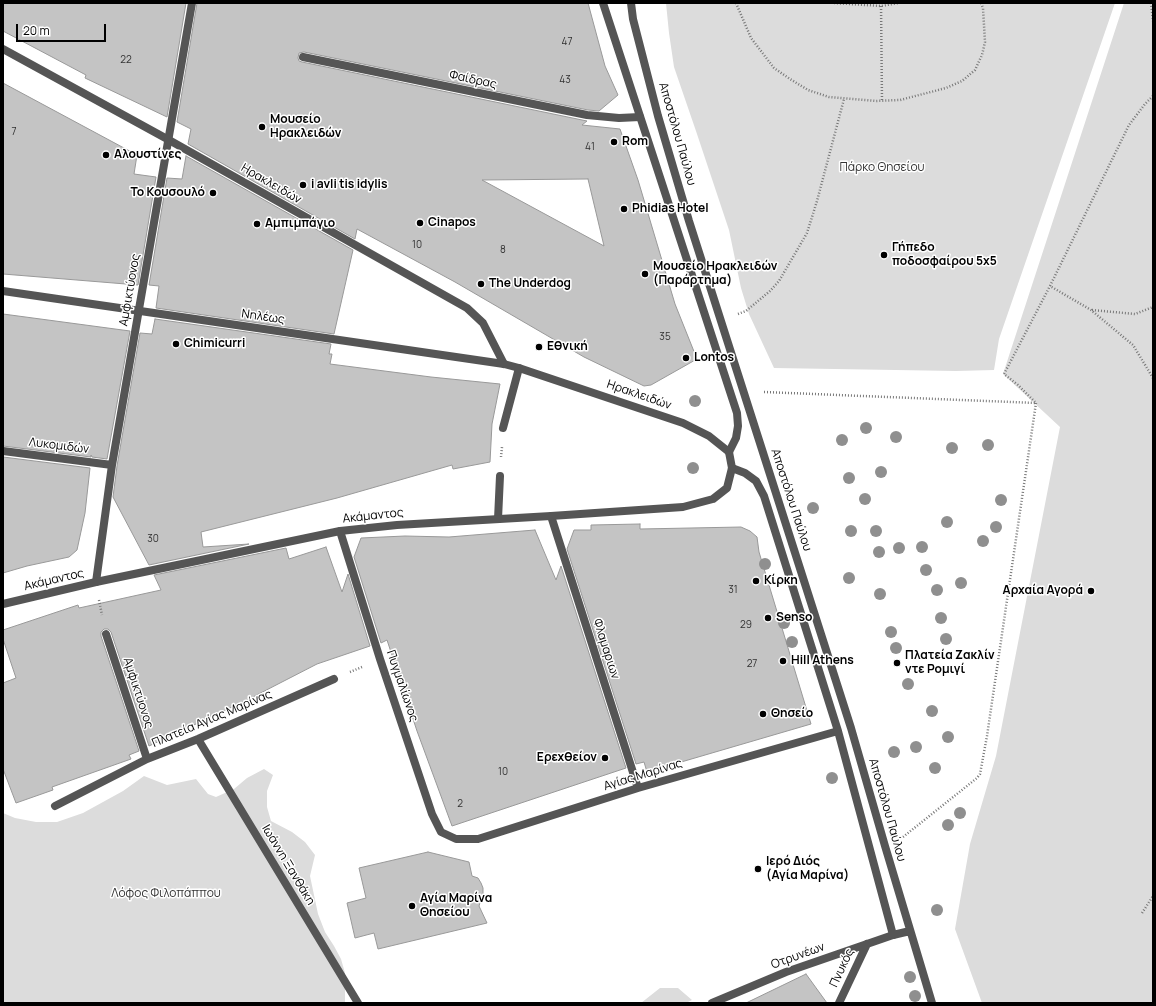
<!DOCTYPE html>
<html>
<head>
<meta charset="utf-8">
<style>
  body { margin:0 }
  #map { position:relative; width:1156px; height:1006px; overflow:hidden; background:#fff; font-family:Manrope,sans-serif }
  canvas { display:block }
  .frame { position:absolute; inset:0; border:4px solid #000; pointer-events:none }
  .scale { position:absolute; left:16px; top:24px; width:90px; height:18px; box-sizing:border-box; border:2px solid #000; border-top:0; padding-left:5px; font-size:12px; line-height:14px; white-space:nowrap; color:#000; -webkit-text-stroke:3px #fff; paint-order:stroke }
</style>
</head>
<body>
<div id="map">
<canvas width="1156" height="1006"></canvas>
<div class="frame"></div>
<div class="scale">20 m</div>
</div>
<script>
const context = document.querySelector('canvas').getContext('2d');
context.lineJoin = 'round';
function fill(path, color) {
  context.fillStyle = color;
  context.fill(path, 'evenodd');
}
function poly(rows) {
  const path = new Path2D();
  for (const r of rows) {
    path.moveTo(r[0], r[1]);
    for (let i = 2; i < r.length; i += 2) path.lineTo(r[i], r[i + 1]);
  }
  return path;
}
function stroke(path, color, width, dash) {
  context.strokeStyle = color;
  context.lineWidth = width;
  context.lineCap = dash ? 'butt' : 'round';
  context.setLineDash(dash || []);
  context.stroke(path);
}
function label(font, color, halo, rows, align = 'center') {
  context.font = font + ' Manrope,sans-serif';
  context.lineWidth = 3;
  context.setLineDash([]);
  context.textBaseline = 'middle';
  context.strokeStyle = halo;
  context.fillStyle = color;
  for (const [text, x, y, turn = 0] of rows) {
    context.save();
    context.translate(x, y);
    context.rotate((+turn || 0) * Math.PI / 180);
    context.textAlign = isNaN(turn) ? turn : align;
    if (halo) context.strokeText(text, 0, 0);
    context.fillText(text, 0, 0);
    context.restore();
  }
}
fill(poly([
  [666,3,1115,3,999,339,994,370,956,371,774,368,749,314,741,288,729,230,697,134,674,67,669,33],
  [1124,3,1153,3,1153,1003,982,1003,955,929,970,844,996,756,1060,427,1003,374],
  [264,769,273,775,267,791,267,807,271,821,292,832,305,842,315,855,310,876,318,914,325,932,334,946,341,959,345,973,345,1003,3,1003,3,813,15,818,36,822,57,822,83,813,123,791,144,776,167,785,196,779,208,794,216,797,234,789,247,778],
  [660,988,678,988,692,1000,686,1003,641,1003]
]), '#dcdcdc');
const building = poly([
  [3,3,186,3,167,117,85,78,86,75,3,31,3,3],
  [197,3,588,3,605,66,618,95,599,111,588,110,304,52,299,53,298,58,299,61,302,62,587,121,582,125,620,129,638,180,675,304,697,359,651,385,644,386,584,357,455,282,357,229,355,239,188,144,191,129,177,122,197,3],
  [588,179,604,246,482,180,588,179],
  [3,83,137,155,134,174,156,177,138,285,3,274,3,83],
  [186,156,353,250,334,334,156,308,159,286,149,285,167,178,182,179,186,156],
  [3,314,130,331,107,459,92,457,91,455,91,457,3,446,3,314],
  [155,319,331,344,329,354,332,354,330,364,431,377,500,384,492,424,490,462,453,469,452,465,337,498,201,532,203,547,249,544,149,565,113,497,117,466,140,333,152,334,155,319],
  [3,457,90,468,85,513,77,550,69,557,27,566,3,573,3,457],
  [640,524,640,529,741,527,750,531,757,537,759,552,811,724,647,772,644,762,636,764,567,549,574,530,591,530,591,525,640,524],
  [535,530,556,580,561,566,626,768,452,826,417,731,387,640,381,643,354,557,361,538,405,536,449,537,535,530],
  [326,547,342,592,348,574,370,646,317,664,247,700,149,746,111,632,108,629,104,629,101,632,101,636,139,751,129,755,131,759,52,787,53,790,16,803,3,769,3,683,16,678,3,639,3,630,78,605,79,608,161,590,154,575,286,548,289,559,326,547],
  [428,852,469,862,472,876,478,878,481,883,483,888,483,894,479,906,487,923,378,949,374,933,355,938,347,903,366,898,359,868,428,852],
  [806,974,827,1003,746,1003,806,974]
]);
fill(building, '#c4c4c4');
stroke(building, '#999', 1);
stroke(poly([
  [736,3,751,38,774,68,790,79,808,90,829,97,876,101,900,100,946,88,962,81,975,70,982,55,985,42,983,8,981,3],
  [834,3,881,6,899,3],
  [881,3,882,101],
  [1151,3,1153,21],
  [1153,96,1145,104,1129,125,1050,286,1091,310,1133,345,1153,378],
  [1092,310,1135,314,1153,307],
  [738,314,746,311,770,291,779,281,807,233,817,201,844,99],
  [764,392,1036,403],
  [1035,402,1018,385,1004,374,1050,286],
  [501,457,502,447],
  [99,600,102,615],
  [350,672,362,667],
  [903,837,977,778,980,774,987,736,1036,403],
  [1142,913,1153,896]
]), '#777', 2.5, [1, 2]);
stroke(poly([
  [303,57,587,115,619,118,640,117]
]), '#555', 8);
stroke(poly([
  [603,3,737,413,738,426,736,438,729,452],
  [631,3,633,19,658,116,689,221,851,728,885,846,932,1003],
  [3,49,169,140,467,308,483,323,504,364],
  [503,428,519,368],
  [498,519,500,476],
  [106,634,147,759],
  [198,739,358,1003],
  [55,806,147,759,198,739,334,679],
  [893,935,910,931]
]), '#555', 8);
stroke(poly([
  [3,451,112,465],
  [551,516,638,788],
  [340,531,380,659,432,814,441,832,456,839,478,839,638,788,838,731],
  [96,582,112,465,192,3],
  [712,1003,786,972,893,935,838,731,764,496,756,481,745,473,732,468],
  [839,1003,867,944]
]), '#555', 8);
stroke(poly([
  [3,291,504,364,519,368,683,423,709,436,729,452,732,468,727,488,713,499,683,507,551,516,397,525,340,531,96,582,3,604]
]), '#555', 8);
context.fillStyle = '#8f8f8f';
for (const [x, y] of [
  [695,401],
  [866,428],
  [896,437],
  [842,440],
  [988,445],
  [952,448],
  [693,468],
  [881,472],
  [849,478],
  [865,499],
  [1001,500],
  [813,508],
  [947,522],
  [996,527],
  [851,531],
  [876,531],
  [983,541],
  [922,547],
  [899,548],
  [879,552],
  [765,564],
  [926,570],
  [849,578],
  [961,583],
  [937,590],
  [880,594],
  [941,618],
  [784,623],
  [891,632],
  [946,639],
  [792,642],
  [896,648],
  [908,684],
  [932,711],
  [948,737],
  [916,747],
  [894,752],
  [935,768],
  [832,778],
  [960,813],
  [948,825],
  [937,910],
  [910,977],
  [915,996]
]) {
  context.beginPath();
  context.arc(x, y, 6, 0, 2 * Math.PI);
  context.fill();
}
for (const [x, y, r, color] of [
  [262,127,4,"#000"],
  [614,142,4,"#000"],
  [106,155,4,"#000"],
  [303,185,4,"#000"],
  [213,193,4,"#000"],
  [624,209,4,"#000"],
  [420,223,4,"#000"],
  [257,224,4,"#000"],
  [884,255,4,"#000"],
  [645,274,4,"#000"],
  [481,284,4,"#000"],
  [176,344,4,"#000"],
  [539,347,4,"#000"],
  [686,358,4,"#000"],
  [756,581,4,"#000"],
  [1091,591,4,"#000"],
  [768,618,4,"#000"],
  [783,661,4,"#000"],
  [897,663,4,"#000"],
  [763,714,4,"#000"],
  [605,758,4,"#000"],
  [758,869,4,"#000"],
  [412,906,4,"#000"]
]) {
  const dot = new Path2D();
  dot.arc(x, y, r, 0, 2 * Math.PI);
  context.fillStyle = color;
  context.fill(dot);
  stroke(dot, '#fff', 1.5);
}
label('10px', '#313131', null, [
  ["47",567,42],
  ["22",126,60],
  ["43",565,80],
  ["7",14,132],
  ["41",590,147],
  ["10",417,245],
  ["8",503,250],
  ["35",665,337],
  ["30",153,539],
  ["31",733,590],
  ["29",746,625],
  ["27",752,664],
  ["10",503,772],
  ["2",460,804]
]);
label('12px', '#000', '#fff', [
  ["Φαίδρας",473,80,12],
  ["Αποστόλου Παύλου",677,134,74],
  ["Ηρακλειδών",271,184,30],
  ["Αμφικτύονος",130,290,-80],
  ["Νηλέως",263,317,8],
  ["Ηρακλειδών",639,395,19],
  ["Λυκομιδών",59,446,7],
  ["Αποστόλου Παύλου",791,500,72],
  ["Ακάμαντος",373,516,-6],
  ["Ακάμαντος",54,580,-13],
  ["Φλαμαριων",606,649,72],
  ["Πυγμαλίωνος",402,686,71],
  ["Αμφικτύονος",138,693,72],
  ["Πλατεία Αγίας Μαρίνας",212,719,-23],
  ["Αγίας Μαρίνας",643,775,-17],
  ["Αποστόλου Παύλου",887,810,74],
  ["Ιωάννη Ξανθάκη",288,865,59],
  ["Οτρυνέων",798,956,-20],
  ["Πνυκός",842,968,-65]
]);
label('bold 12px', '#000', '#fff', [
  ["Μουσείο",270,120],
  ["Ηρακλειδών",270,134],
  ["Rom",622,142],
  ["Αλουστίνες",114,155],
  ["i avli tis idylis",311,185],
  ["Το Κουσουλό",205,193,"right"],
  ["Phidias Hotel",632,209],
  ["Cinapos",428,223],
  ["Αμπιμπάγιο",265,224],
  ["Γήπεδο",892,248],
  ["ποδοσφαίρου 5x5",892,262],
  ["Μουσείο Ηρακλειδών",653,267],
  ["(Παράρτημα)",653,281],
  ["The Underdog",489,284],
  ["Chimicurri",184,344],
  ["Εθνική",547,347],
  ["Lontos",694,358],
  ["Κίρκη",764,581],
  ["Αρχαία Αγορά",1083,591,"right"],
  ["Senso",776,618],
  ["Πλατεία Ζακλίν",905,656],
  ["ντε Ρομιγί",905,670],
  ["Hill Athens",791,661],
  ["Θησείο",771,714],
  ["Ερεχθείον",597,758,"right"],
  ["Ιερό Διός",766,862],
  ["(Αγία Μαρίνα)",766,876],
  ["Αγία Μαρίνα",420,899],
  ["Θησείου",420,913]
], 'left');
label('12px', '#333', '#fff', [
  ["Πάρκο Θησείου",882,168],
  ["Λόφος Φιλοπάππου",166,894]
]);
</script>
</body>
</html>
